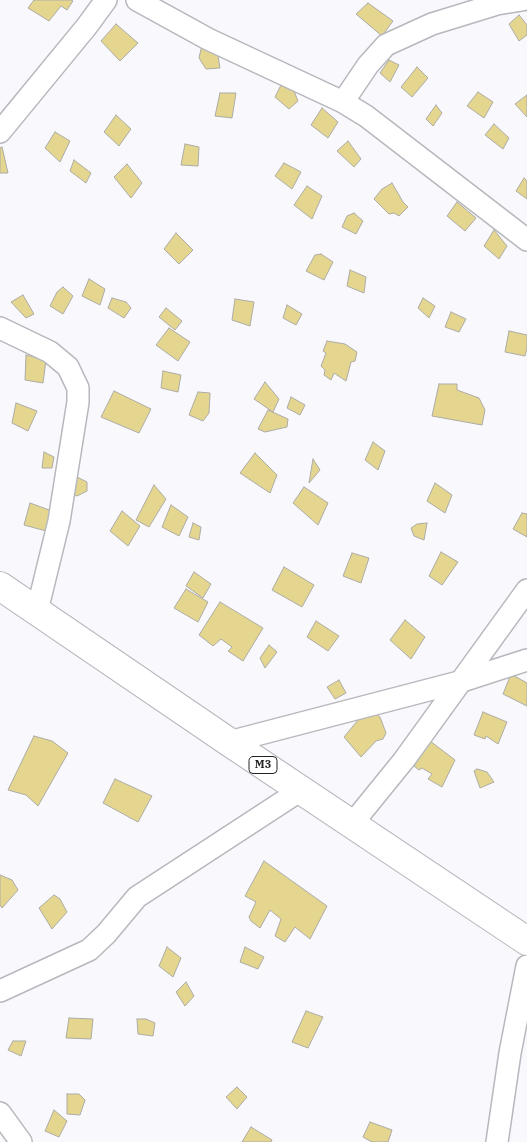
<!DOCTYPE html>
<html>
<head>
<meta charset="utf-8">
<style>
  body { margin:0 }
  canvas { display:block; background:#f8f8fd }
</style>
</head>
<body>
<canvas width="527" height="1142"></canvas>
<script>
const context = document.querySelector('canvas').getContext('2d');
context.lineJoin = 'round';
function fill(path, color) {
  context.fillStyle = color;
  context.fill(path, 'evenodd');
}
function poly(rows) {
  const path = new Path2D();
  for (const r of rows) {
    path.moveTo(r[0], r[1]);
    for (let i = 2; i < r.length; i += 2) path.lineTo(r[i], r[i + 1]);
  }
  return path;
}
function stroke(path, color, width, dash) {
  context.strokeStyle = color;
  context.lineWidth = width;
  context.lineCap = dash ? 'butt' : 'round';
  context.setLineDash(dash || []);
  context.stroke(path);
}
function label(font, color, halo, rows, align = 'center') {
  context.font = font + ' "IBM Plex Serif",serif';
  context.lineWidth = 4.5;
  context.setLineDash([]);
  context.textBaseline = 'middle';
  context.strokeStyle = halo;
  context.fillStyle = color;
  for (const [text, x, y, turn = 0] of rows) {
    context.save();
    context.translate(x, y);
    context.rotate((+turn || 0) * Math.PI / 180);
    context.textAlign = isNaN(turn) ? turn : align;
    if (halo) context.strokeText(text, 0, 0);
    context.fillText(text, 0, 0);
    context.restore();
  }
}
const building = poly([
  [34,0,71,0,73,1,67,10,61,6,49,21,28,8,34,0],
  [368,3,393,21,382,36,356,14,368,3],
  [519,15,527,25,527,35,519,41,509,24,519,15],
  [116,24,138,43,120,61,101,41,116,24],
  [202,45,218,56,220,68,206,69,199,58,202,45],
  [389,60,399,65,390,82,380,73,389,60],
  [417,67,428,78,412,97,401,87,417,67],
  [281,85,294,91,298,101,289,109,275,97,281,85],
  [478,92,493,102,484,118,467,106,478,92],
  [220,93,236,93,232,118,215,116,220,93],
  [527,95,527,117,515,104,527,95],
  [436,105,442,113,433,126,426,119,436,105],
  [322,108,338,122,328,138,311,125,322,108],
  [116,115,131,129,119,146,104,132,116,115],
  [494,124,509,138,503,149,485,135,494,124],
  [55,132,70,141,60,162,45,148,55,132],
  [348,141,361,159,354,167,337,151,348,141],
  [185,144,199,147,198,166,181,165,185,144],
  [2,147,8,173,0,173,0,148,2,147],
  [74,160,91,173,86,183,70,171,74,160],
  [284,163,301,172,292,189,275,176,284,163],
  [127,164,142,183,131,198,114,177,127,164],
  [524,178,527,181,527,199,516,191,524,178],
  [392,183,403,202,408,207,399,216,394,213,389,214,374,199,382,189,392,183],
  [307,186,322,196,312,219,294,205,307,186],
  [457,202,476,218,465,231,447,216,457,202],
  [354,213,363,221,356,234,342,227,347,216,354,213],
  [494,230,507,246,499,259,484,246,494,230],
  [176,233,193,250,179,264,164,249,176,233],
  [321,254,333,262,324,280,306,271,315,255,321,254],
  [350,270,366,277,364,293,347,286,350,270],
  [89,279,105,289,100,305,82,296,89,279],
  [63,287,73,296,63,314,50,306,57,292,63,287],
  [23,295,34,314,26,318,11,302,23,295],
  [112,298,126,302,131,308,124,318,108,308,112,298],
  [423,298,435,306,429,318,418,308,423,298],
  [235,299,254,302,250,326,232,320,235,299],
  [287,305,302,314,296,325,283,318,287,305],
  [166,308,182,321,175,330,159,317,166,308],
  [451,312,466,319,459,332,445,327,451,312],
  [169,328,190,342,178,361,156,345,169,328],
  [509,331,527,335,527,348,525,356,505,352,509,331],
  [327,341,345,344,357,352,355,361,351,362,346,381,334,373,331,380,324,375,325,370,321,366,326,353,323,351,327,341],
  [26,355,46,360,43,383,25,380,26,355],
  [163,371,181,375,178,392,161,388,163,371],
  [265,382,279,399,273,412,254,399,265,382],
  [439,384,457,384,457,390,479,398,485,410,482,425,432,416,439,384],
  [114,391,151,409,139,433,101,417,114,391],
  [198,392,210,393,209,413,203,421,189,415,198,392],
  [291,397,305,405,300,415,287,408,291,397],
  [16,403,37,411,28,431,12,423,16,403],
  [268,410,288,419,287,427,265,432,258,429,268,410],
  [373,442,385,451,378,470,365,460,373,442],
  [44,452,54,457,52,468,42,468,44,452],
  [255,453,277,475,270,493,240,473,255,453],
  [313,459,320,470,309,483,313,459],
  [77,477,87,482,87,491,77,496,70,493,77,477],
  [435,483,452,495,445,513,427,501,435,483],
  [154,485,166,499,149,527,136,520,154,485],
  [304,487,328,503,318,525,293,503,304,487],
  [30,503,52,511,46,531,24,525,30,503],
  [171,505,188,517,179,536,162,527,171,505],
  [122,511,140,526,128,546,110,531,122,511],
  [522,513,527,514,527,537,513,529,522,513],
  [193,523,201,527,199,540,189,537,193,523],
  [427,523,424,540,414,536,411,528,417,524,427,523],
  [441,552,458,562,442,585,429,576,441,552],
  [352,553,369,558,361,583,343,576,352,553],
  [284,567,314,585,302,607,272,590,284,567],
  [194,572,211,584,203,598,186,586,194,572],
  [186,589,208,602,198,622,174,608,186,589],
  [220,602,263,628,243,661,228,651,232,647,221,639,213,646,199,635,220,602],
  [405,620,425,637,411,659,390,640,405,620],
  [316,621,339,636,328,651,307,637,316,621],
  [269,645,277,652,265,668,260,658,269,645],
  [511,674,527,683,527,706,503,694,511,674],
  [339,680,346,693,335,699,327,687,339,680],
  [368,708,380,717,386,733,383,739,376,741,361,757,344,737,368,708],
  [483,712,507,722,498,744,486,736,485,739,474,735,483,712],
  [34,736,52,741,68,753,38,806,26,795,8,790,34,736],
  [430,741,455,760,442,787,428,779,432,774,422,768,419,770,414,766,430,741],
  [477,769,487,772,494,782,480,788,474,771,477,769],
  [115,779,152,796,138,822,103,803,115,779],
  [264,861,327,906,310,939,295,927,285,942,275,936,281,919,270,910,260,928,251,921,249,917,256,902,245,896,264,861],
  [0,875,12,880,18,890,2,908,0,905,0,875],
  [54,895,60,899,67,912,52,929,39,908,54,895],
  [167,947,181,958,173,977,159,966,167,947],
  [245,947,264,957,258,969,240,962,245,947],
  [186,982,194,996,185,1006,176,992,186,982],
  [306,1011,323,1017,308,1048,292,1042,306,1011],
  [69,1018,93,1019,91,1039,66,1038,69,1018],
  [137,1019,146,1019,155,1023,153,1036,138,1034,137,1019],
  [13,1041,26,1041,21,1056,8,1050,13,1041],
  [237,1087,247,1097,237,1109,226,1097,237,1087],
  [67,1094,79,1094,85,1100,80,1115,67,1114,67,1094],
  [54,1110,67,1121,59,1137,45,1131,54,1110],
  [370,1122,392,1130,388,1142,372,1142,363,1137,370,1122],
  [251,1127,272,1140,271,1142,242,1142,251,1127]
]);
fill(building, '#e5d68f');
stroke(building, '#acaba6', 1);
const street = poly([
  [137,0,208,39,343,102,366,116,527,240],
  [343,102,368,65,386,45,432,24,497,4,522,0],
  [0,132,87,26,106,0],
  [0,328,50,352,68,367,78,388,78,402,59,521,37,611],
  [229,742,459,682,527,660],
  [352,824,404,760,527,590],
  [0,991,89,950,106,934,137,897,301,790],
  [0,1113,21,1142],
  [497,1142,510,1053,527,966]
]);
const primary = poly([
  [0,586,229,742,527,941]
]);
stroke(street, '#b7b8bd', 24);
stroke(primary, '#b7b8bd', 30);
stroke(street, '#fff', 21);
stroke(primary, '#fff', 28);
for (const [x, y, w] of [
  [263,765,28]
]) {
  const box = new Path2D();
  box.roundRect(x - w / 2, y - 8.5, w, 17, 4);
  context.fillStyle = '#fff';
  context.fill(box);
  stroke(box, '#232325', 1);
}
label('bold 11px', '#232325', null, [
  ["M3",263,765]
]);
</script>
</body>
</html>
